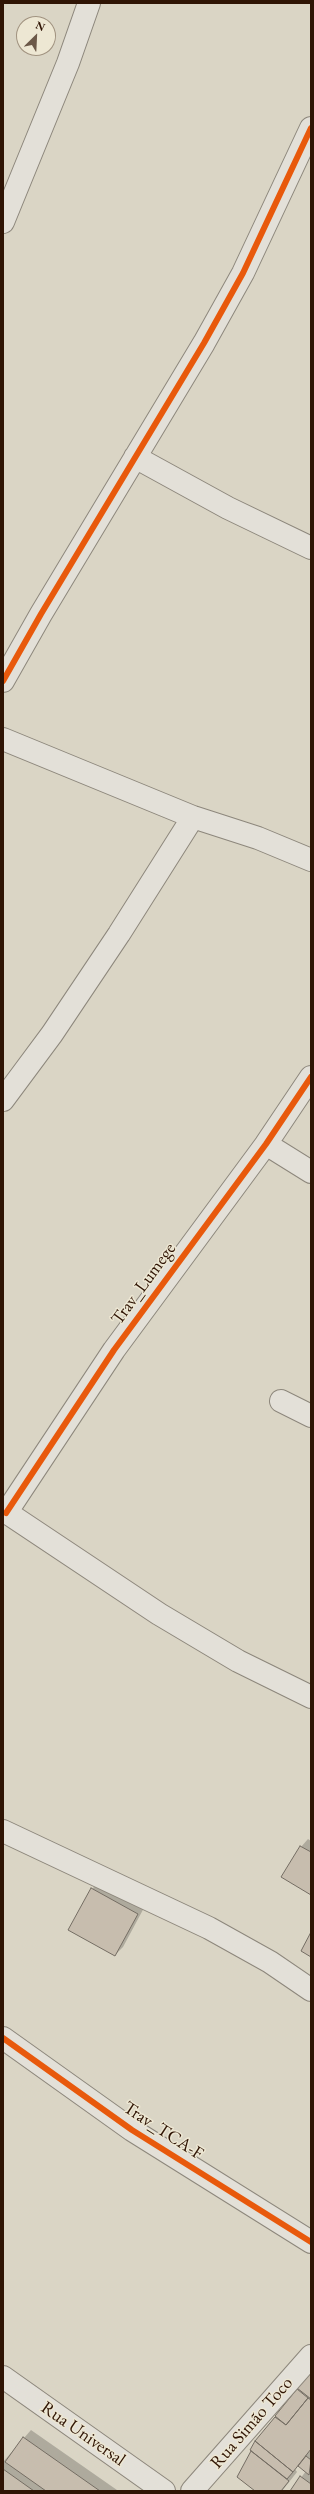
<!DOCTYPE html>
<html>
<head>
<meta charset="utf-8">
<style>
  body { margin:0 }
  #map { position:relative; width:314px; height:2494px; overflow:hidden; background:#dad5c5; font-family:"EB Garamond",serif }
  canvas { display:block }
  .frame { position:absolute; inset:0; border:4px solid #2f1404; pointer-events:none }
  .north { position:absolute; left:16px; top:16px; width:40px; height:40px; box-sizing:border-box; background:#ede7d3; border:1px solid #a19380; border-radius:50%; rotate:24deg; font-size:11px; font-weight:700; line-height:16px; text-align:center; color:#2f1404 }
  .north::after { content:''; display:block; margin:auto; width:14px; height:18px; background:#6b5848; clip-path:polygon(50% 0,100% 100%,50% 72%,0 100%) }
</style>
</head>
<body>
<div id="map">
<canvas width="314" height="2494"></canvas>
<div class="frame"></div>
<div class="north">N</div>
</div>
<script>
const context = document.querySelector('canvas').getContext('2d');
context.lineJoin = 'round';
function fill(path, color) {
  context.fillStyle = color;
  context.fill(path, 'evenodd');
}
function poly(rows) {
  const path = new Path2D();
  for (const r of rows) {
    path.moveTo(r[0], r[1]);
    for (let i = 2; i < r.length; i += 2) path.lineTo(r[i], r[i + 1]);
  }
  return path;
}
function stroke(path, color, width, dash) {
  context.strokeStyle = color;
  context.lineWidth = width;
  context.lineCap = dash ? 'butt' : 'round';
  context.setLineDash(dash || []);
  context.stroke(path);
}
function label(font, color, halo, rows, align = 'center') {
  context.font = font + ' "EB Garamond",serif';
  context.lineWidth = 3;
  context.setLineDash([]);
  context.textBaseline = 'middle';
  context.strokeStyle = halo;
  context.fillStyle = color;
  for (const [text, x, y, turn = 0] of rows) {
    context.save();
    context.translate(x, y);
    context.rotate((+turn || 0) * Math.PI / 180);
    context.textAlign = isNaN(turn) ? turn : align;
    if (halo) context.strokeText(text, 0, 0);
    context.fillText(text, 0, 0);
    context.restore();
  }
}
fill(poly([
  [308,1839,311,1841,311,1894,301,1847],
  [100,1881,145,1906,123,1947,115,1955,92,1889],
  [311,2371,311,2491,291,2491,306,2471,298,2465,295,2469,297,2472,282,2491,257,2491,238,2476,257,2440],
  [31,2430,117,2490,117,2491,3,2491,3,2462]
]), '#0003');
const building = poly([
  [300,1846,311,1852,311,1895,281,1877,300,1846],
  [91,1888,138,1914,115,1956,68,1930,91,1888],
  [311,1932,311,1957,301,1951,311,1932],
  [309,2372,311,2373,311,2399,297,2388,309,2372],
  [297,2389,308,2398,286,2425,275,2416,297,2389],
  [308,2398,311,2400,311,2449,293,2472,255,2441,275,2417,286,2425,308,2398],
  [23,2437,100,2491,46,2491,5,2462,23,2437],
  [255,2441,293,2472,287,2479,250,2450,255,2441],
  [251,2451,289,2481,281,2491,255,2491,237,2477,251,2451],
  [306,2456,311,2460,309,2475,298,2466,306,2456],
  [3,2469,34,2491,3,2491,3,2469],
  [300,2476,311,2484,311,2491,290,2491,300,2476]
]);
fill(building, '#c7bdae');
stroke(building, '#746d63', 1);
const minor = poly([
  [3,222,68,63,89,3],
  [135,457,228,508,311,548],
  [3,681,41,614,204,343,243,273,311,128],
  [3,739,193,817,258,838,311,860],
  [3,1100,52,1034,119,934,193,817],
  [266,1144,311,1172],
  [281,1401,311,1416],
  [3,1510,159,1614,238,1661,311,1697],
  [6,1513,114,1350,266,1144,311,1077],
  [3,1831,209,1928,270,1962,311,1990],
  [3,2038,132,2130,311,2242],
  [3,2377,164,2491],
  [192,2491,311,2356]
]);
stroke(minor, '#8d877c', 24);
stroke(minor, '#e3e0d8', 22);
stroke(poly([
  [3,681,41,614,204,343,243,273,311,128],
  [6,1513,114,1350,266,1144,311,1077],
  [3,2038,132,2130,311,2242]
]), '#e8590c', 6);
label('18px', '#2f1404', '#ede7d3', [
  ["Trav_Lumege",144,1284,-54],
  ["Trav_TCA-F",163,2131,33],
  ["Rua Simão Toco",252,2423,-49],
  ["Rua Universal",83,2434,35]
]);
</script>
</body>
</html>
